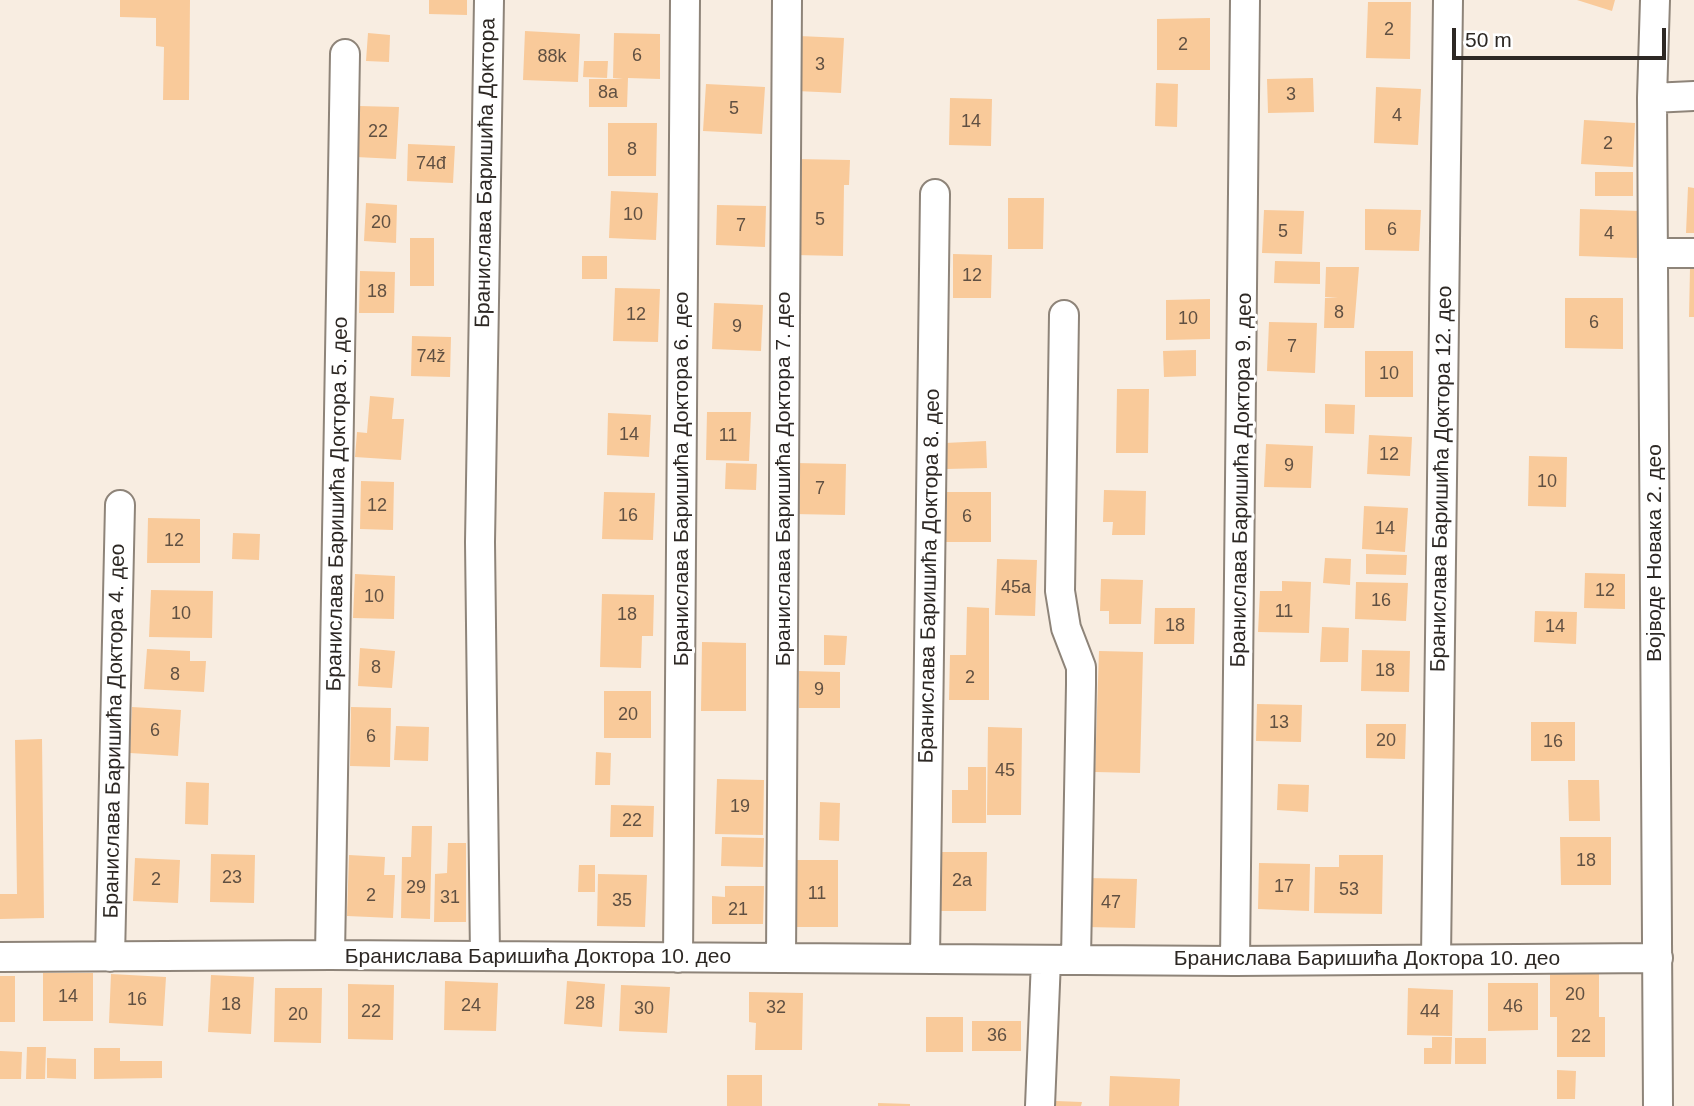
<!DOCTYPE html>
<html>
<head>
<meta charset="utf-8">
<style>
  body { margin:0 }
  #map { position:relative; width:1694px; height:1106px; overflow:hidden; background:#f8ede1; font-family:Arial,sans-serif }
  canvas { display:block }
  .scale { position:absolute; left:1452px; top:28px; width:214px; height:32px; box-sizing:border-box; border:4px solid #2d2824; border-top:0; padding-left:9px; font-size:21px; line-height:24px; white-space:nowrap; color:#2d2824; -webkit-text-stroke:5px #fff; paint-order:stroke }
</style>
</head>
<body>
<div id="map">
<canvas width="1694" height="1106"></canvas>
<div class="scale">50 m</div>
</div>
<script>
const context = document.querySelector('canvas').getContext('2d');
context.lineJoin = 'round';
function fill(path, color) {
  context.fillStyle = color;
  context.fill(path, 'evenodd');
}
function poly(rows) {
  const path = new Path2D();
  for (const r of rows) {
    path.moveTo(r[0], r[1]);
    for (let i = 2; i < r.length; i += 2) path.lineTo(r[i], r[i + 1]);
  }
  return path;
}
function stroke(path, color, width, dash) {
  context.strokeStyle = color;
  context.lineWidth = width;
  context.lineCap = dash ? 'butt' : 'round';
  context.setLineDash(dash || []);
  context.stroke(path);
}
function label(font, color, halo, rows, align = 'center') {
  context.font = font + ' Arial,sans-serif';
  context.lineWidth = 6;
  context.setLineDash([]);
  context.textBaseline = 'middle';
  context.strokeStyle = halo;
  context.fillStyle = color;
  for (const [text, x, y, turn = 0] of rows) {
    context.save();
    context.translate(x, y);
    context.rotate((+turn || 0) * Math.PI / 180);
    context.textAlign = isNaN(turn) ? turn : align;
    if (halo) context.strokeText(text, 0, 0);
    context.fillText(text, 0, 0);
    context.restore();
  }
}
fill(poly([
  [120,0,190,0,189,100,163,100,164,47,156,46,156,18,120,17],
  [429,0,467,0,467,15,429,14],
  [1577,0,1615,0,1612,11],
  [1368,2,1411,2,1410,59,1366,58],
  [1210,18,1210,70,1157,70,1157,19],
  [525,31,580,34,578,82,523,80],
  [368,33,390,35,389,62,366,61],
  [614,33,660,34,660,79,628,78,627,107,589,107,589,79,623,79,613,78],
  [799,36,844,38,841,93,796,91],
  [584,61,608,61,607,78,583,77],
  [1313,78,1314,112,1268,113,1267,79],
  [1156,83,1178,84,1177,127,1155,126],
  [706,84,765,87,762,134,703,131],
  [1376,87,1421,89,1418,145,1374,143],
  [950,98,992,99,991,146,949,145],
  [359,106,399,107,396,159,356,157],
  [1584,120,1635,123,1633,167,1581,164],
  [608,123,657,123,656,176,608,176],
  [408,144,455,146,453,183,407,181],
  [796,159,850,160,849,185,844,185,843,256,795,255],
  [1595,172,1633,172,1633,196,1595,196],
  [1688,187,1694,188,1694,233,1686,233],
  [611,191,658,193,656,240,609,238],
  [1008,198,1044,198,1043,249,1008,249],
  [366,203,397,205,396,243,364,241],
  [717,205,766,206,765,247,716,245],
  [1365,209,1421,210,1419,251,1365,250],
  [1580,209,1640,211,1638,258,1579,256],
  [1264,210,1304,211,1302,254,1262,253],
  [410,238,434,238,434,286,410,286],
  [953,254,992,255,991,298,953,298],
  [582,256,607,256,607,279,582,279],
  [1275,261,1320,262,1320,284,1274,283],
  [1326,267,1359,267,1354,328,1324,328,1325,298,1338,298,1325,297],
  [1690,268,1694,268,1694,317,1689,317],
  [360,271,395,272,394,313,359,313],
  [615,288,660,289,658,342,613,341],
  [1565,298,1623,298,1623,349,1565,348],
  [1210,299,1210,339,1166,340,1166,300],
  [714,303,763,305,761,351,712,349],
  [1269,322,1317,323,1315,373,1267,371],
  [412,336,451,337,450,377,411,376],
  [1196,350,1196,376,1164,377,1163,351],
  [1365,351,1413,351,1413,397,1365,397],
  [1117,389,1149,389,1148,453,1116,453],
  [370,396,394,398,392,419,404,419,401,460,355,457,357,432,367,433],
  [1325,404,1355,405,1354,434,1325,433],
  [707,412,751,412,749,461,706,460],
  [608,413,651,415,649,457,607,455],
  [1369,435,1412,437,1410,476,1367,474],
  [986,441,987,468,946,469,945,443],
  [1266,444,1313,446,1311,488,1264,487],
  [1529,456,1567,457,1566,507,1528,506],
  [726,463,757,464,756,490,725,489],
  [795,463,846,464,845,515,794,514],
  [361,481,394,482,393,530,360,529],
  [1104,490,1146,491,1145,535,1112,535,1113,522,1103,522],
  [604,492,655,493,653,540,602,539],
  [944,492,991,492,991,542,944,542],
  [1364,506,1408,508,1405,552,1362,549],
  [148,518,200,519,200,563,147,563],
  [233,533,260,534,259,560,232,559],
  [1366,554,1407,555,1406,575,1366,574],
  [1325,558,1351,559,1350,585,1323,583],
  [997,559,1037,560,1035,616,995,615],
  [1585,573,1625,574,1625,609,1584,608],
  [355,574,395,576,394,619,353,618],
  [1101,579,1143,580,1141,624,1109,624,1109,611,1100,611],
  [1282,581,1311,582,1309,633,1258,632,1260,591,1282,591],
  [1356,582,1408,583,1406,621,1355,619],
  [151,590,213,591,212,638,149,637],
  [602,594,654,595,653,636,642,636,641,668,600,667],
  [967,607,989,608,989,700,949,700,950,655,966,655],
  [1155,608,1195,608,1194,644,1154,644],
  [1535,611,1577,612,1576,644,1534,642],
  [1322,627,1349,628,1348,662,1320,662],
  [824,635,847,636,845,665,824,665],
  [702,642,746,643,746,711,701,711],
  [360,648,395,651,392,688,358,686],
  [147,649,190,651,190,661,206,661,204,692,144,689],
  [1362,650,1410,651,1409,692,1361,691],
  [1099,651,1143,652,1140,773,1095,772],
  [799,671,840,672,840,708,799,708],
  [604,691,651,691,651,738,604,738],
  [1257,704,1302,705,1301,742,1256,741],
  [132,707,181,710,178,756,130,753],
  [351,707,391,708,390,767,350,766],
  [1531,722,1575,722,1575,761,1531,761],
  [1366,724,1406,724,1405,759,1366,758],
  [396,726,429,727,428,761,394,760],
  [988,727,1022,728,1021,815,987,815],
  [42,739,44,918,0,919,0,894,17,894,15,740],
  [596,752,611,753,610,785,595,785],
  [968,767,986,767,986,823,952,823,952,790,968,790],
  [717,779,764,780,763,835,715,834],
  [1568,780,1599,780,1600,821,1569,821],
  [186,782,209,783,208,825,185,824],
  [1278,784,1309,785,1308,812,1277,810],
  [820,802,840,803,839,841,819,840],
  [611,805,654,806,653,837,610,837],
  [412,826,432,826,430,919,401,918,402,857,411,857],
  [722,837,764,838,763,867,721,866],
  [1560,837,1611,837,1611,885,1561,885],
  [448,843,466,843,466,922,434,922,435,874,447,873],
  [938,852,987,852,986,911,937,911],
  [211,854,255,855,254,903,210,902],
  [349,855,385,857,384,875,395,875,393,918,347,916],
  [1339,855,1383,855,1382,914,1314,913,1315,867,1339,867],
  [135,858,180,860,178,903,133,901],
  [795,860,838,860,838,927,795,927],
  [1259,863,1310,864,1309,911,1258,909],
  [579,865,595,865,595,892,578,892],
  [598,874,647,875,645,927,597,926],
  [1087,878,1137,879,1135,928,1086,927],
  [725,886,764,886,763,924,712,924,712,896,725,897],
  [43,973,93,973,93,1021,43,1021],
  [111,974,166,977,163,1026,109,1023],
  [1550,974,1599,974,1599,1017,1605,1017,1605,1057,1557,1057,1557,1017,1550,1017],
  [211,975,254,977,251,1034,208,1032],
  [0,976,15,976,15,1022,0,1022],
  [445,981,498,983,496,1031,444,1030],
  [567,981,605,984,602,1027,564,1024],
  [1488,983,1538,983,1538,1030,1488,1031],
  [348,984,394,985,393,1040,348,1039],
  [621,985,670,987,667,1033,619,1031],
  [275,988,322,988,321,1043,274,1042],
  [1408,988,1453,990,1452,1036,1407,1035],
  [749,992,803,993,802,1050,755,1050,756,1023,749,1022],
  [926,1017,963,1017,963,1052,926,1052],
  [972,1021,1021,1021,1021,1051,972,1051],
  [1432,1037,1452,1037,1451,1064,1424,1064,1424,1048,1432,1048],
  [1455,1038,1486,1038,1486,1064,1455,1064],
  [27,1047,46,1047,45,1079,26,1079],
  [94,1048,120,1048,120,1061,162,1061,162,1078,94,1079],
  [0,1051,22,1052,21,1079,0,1079],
  [47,1058,76,1059,76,1079,47,1078],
  [1557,1070,1576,1071,1575,1099,1557,1099],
  [727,1075,762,1075,762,1106,727,1106],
  [1110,1076,1180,1079,1179,1106,1109,1106],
  [1056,1101,1082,1102,1081,1106,1055,1106],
  [878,1103,910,1104,910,1106,878,1106]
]), '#f9ca9a');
const minor = poly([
  [1655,0,1652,98,1658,1106],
  [1652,98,1694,96],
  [1654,253,1694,253],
  [1064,315,1060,591,1066,628,1081,667,1081,684,1076,959],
  [330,955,345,54],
  [485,956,480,542,489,0],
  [0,957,330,955,1235,961,1658,958],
  [110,957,120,505],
  [1436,957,1448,0],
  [678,958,685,0],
  [781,958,787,0],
  [925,958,935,194],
  [1235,961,1245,0],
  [1040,1106,1046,960]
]);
stroke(minor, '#8e8479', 32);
stroke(minor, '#fff', 28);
label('18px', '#605042', null, [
  ["2",1389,30],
  ["2",1183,45],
  ["6",637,56],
  ["88k",552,57],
  ["3",820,65],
  ["8a",608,93],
  ["3",1291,95],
  ["5",734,109],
  ["4",1397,116],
  ["14",971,122],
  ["22",378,132],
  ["2",1608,144],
  ["8",632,150],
  ["74đ",431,164],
  ["10",633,215],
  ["5",820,220],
  ["20",381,223],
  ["7",741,226],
  ["6",1392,230],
  ["5",1283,232],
  ["4",1609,234],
  ["12",972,276],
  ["18",377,292],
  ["8",1339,313],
  ["12",636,315],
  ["10",1188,319],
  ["6",1594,323],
  ["9",737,327],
  ["7",1292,347],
  ["74ž",431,357],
  ["10",1389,374],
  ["14",629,435],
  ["11",728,436],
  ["12",1389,455],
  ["9",1289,466],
  ["10",1547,482],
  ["7",820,489],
  ["12",377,506],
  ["16",628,516],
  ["6",967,517],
  ["14",1385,529],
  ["12",174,541],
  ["45a",1016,588],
  ["12",1605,591],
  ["10",374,597],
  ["16",1381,601],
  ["11",1284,612],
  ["10",181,614],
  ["18",627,615],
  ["18",1175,626],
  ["14",1555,627],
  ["8",376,668],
  ["18",1385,671],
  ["8",175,675],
  ["2",970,678],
  ["9",819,690],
  ["20",628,715],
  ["13",1279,723],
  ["6",155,731],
  ["6",371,737],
  ["20",1386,741],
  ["16",1553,742],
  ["45",1005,771],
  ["19",740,807],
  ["22",632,821],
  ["18",1586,861],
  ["23",232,878],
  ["2",156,880],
  ["2a",962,881],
  ["17",1284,887],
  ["29",416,888],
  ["53",1349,890],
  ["11",817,894],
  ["2",371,896],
  ["31",450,898],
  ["35",622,901],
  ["47",1111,903],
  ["21",738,910],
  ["20",1575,995],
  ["14",68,997],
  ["16",137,1000],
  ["28",585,1004],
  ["18",231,1005],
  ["24",471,1006],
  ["46",1513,1007],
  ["32",776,1008],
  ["30",644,1009],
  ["22",371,1012],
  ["44",1430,1012],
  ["20",298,1015],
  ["36",997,1036],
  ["22",1581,1037]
]);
label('21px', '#2d2824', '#fff', [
  ["Бранислава Баришића Доктора",486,173,-89],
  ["Бранислава Баришића Доктора 6. део",682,479,-90],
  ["Бранислава Баришића Доктора 7. део",784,479,-90],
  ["Бранислава Баришића Доктора 12. део",1442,479,-89],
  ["Бранислава Баришића Доктора 9. део",1242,480,-89],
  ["Бранислава Баришића Доктора 5. део",338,504,-89],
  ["Војводе Новака 2. део",1655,553,-90],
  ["Бранислава Баришића Доктора 8. део",930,576,-89],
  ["Бранислава Баришића Доктора 4. део",115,731,-89],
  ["Бранислава Баришића Доктора 10. део",538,957],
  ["Бранислава Баришића Доктора 10. део",1367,959]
]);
</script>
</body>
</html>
